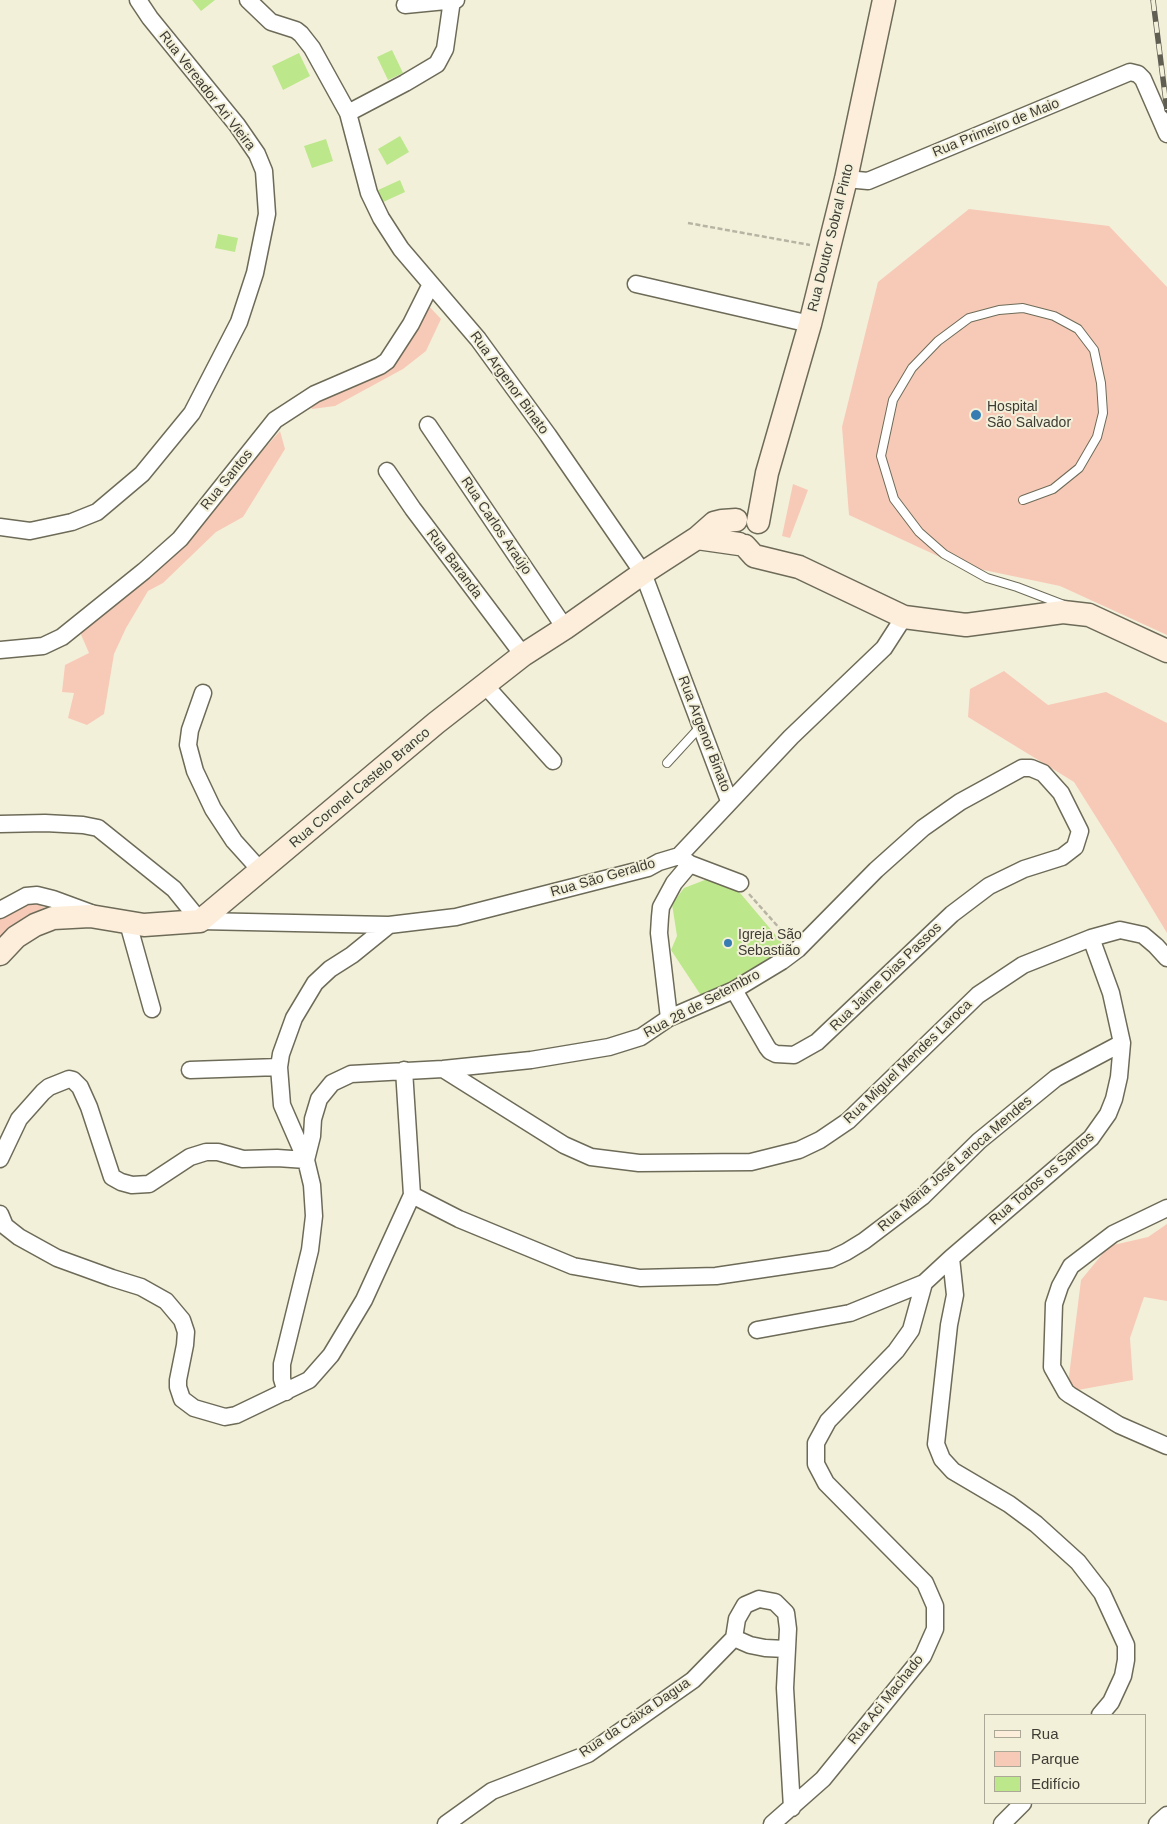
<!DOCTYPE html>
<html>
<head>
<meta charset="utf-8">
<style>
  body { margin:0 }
  #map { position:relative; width:1167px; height:1824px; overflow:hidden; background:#f3f0da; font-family:Arial,sans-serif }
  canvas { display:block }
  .legend { position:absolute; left:984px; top:1714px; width:162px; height:90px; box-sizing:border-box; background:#f3f0da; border:1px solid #aba898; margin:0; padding:6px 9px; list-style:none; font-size:15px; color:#3e3c34 }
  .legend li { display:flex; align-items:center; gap:10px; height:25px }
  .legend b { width:25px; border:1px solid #aba898 }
</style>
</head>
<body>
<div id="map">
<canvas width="1167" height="1824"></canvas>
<ul class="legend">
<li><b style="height:6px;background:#fdeedb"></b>Rua</li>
<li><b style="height:14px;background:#f7cab8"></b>Parque</li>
<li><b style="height:14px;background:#bce78a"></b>Edifício</li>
</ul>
</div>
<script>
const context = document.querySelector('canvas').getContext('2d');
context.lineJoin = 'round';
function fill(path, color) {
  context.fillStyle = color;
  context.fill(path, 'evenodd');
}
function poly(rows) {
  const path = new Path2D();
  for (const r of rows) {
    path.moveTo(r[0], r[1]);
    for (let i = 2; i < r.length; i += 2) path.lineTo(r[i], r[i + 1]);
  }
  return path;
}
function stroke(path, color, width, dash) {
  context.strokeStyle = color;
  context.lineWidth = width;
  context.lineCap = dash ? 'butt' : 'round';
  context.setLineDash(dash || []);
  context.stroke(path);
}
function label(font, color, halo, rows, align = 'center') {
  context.font = font + ' Arial,sans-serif';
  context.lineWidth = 4;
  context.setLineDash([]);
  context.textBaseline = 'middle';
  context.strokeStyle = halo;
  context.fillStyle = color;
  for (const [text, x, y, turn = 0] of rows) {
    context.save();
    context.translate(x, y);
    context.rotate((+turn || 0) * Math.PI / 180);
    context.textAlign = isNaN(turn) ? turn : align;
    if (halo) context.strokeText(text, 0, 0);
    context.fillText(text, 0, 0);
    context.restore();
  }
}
fill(poly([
  [969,209,1109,226,1167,287,1167,635,1060,586,955,564,849,515,842,427,878,282],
  [426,303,441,319,426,351,403,369,335,406,312,409,308,402,386,364],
  [280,431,285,449,243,517,216,532,163,583,148,591,126,628,114,654,104,714,87,725,68,718,74,693,62,692,65,665,89,653,79,630,202,519],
  [793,484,808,490,790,538,782,536],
  [1004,671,1048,705,1106,692,1167,723,1167,933,1118,852,1074,782,968,717,970,689],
  [35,902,56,914,0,947,0,913,9,908],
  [1167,1224,1167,1301,1144,1297,1130,1338,1133,1380,1067,1392,1081,1280,1109,1246,1148,1237]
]), '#f7cab8');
fill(poly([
  [192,0,215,0,201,11],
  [392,50,403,73,388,80,377,57],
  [299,53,310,76,283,90,272,66],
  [400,136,409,152,387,165,378,149],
  [326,139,333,161,312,168,304,146],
  [400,180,405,192,381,203,376,191],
  [218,234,238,238,235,252,215,248],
  [710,878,735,887,790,952,704,1000,671,950,677,936,672,904,684,888]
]), '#bce78a');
const service = poly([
  [1023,500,1053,489,1079,468,1097,437,1103,413,1101,383,1094,350,1078,329,1054,316,1023,308,999,310,969,318,938,341,912,368,893,400,881,456,894,499,919,532,944,554,987,578,1017,587,1064,605],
  [667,763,700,727]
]);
const minor = poly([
  [248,0,271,22,296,30,301,34,312,48,348,113,369,193,381,218,401,249,478,339,548,435,643,573,729,801],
  [405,5,456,0],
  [348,113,405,83,437,64,445,49,452,0],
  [846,179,868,181,1130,72,1138,74,1143,79,1167,134],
  [636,284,810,324],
  [428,425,565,628],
  [387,471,413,509,523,655],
  [0,527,30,531,72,522,97,512,142,474,192,413,239,322,255,273,267,214,264,171,257,154,237,125,150,18,138,0],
  [0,650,43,646,62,637,144,571,180,539,275,420,315,394,380,366,387,361,411,324,431,284],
  [484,684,553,761],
  [203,693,190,730,188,745,195,771,213,809,234,841,261,871],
  [0,824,45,823,83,825,98,828,174,889,200,921,389,925,456,917,648,868,659,862,679,856,791,737,884,648,904,617],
  [690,864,740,883],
  [0,910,26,896,37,895,53,899,91,913],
  [128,923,152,1009],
  [669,1018,659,933,660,917,661,907,674,883,690,864,679,856],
  [443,1069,564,1145,591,1157,639,1163,751,1162,799,1150,820,1140,848,1121,978,995,1023,965,1091,938,1120,930,1143,935,1156,946,1167,958],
  [190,1070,279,1067],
  [404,1070,412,1195,459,1219,573,1266,640,1278,716,1276,831,1259,846,1252,864,1241,922,1197,979,1141,1056,1078,1122,1043],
  [0,1159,19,1119,43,1092,49,1087,69,1079,73,1080,80,1087,89,1107,112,1177,121,1182,132,1185,149,1184,190,1157,206,1152,218,1152,243,1159,277,1158,306,1160],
  [306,1160,312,1136,313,1119,319,1099,332,1083,351,1074,443,1069,531,1060,609,1047,641,1037,669,1018,734,990,782,961,798,949,876,870,923,828,960,802,1022,768,1031,768,1043,773,1061,793,1080,831,1075,847,1062,857,1024,869,989,886,952,914,817,1042,794,1055,776,1054,770,1051,767,1047,734,990],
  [1167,1208,1113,1234,1071,1266,1060,1286,1054,1304,1052,1367,1066,1392,1070,1395,1119,1425,1167,1446],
  [0,1214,5,1226,19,1237,57,1258,112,1278,141,1287,166,1301,182,1320,186,1332,185,1345,178,1380,178,1387,182,1399,194,1408,225,1417,236,1415,309,1380,331,1355,364,1300,412,1195],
  [951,1258,955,1295,949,1325,936,1444,942,1459,953,1471,1009,1504,1036,1524,1078,1562,1102,1593,1126,1645,1126,1660,1123,1676,1111,1702,1100,1715],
  [757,1330,850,1313,924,1283,951,1258,1091,1138,1108,1114,1114,1099,1119,1077,1122,1043,1111,993,1091,938],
  [286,1392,282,1379,282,1364,310,1250,314,1216,312,1185,306,1160,282,1105,279,1067,281,1054,294,1018,315,983,330,969,352,955,389,925],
  [734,1638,750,1645,765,1648,786,1649],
  [446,1824,492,1791,588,1754,693,1680,734,1638,737,1619,745,1605,759,1599,775,1602,786,1613,788,1629,785,1688,792,1808],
  [772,1824,823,1779,923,1656,935,1629,935,1606,925,1583,826,1483,816,1464,816,1443,828,1421,896,1351,911,1330,924,1283],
  [1002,1824,1023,1803],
  [1157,1824,1167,1815]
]);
const secondary = poly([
  [758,522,767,473,810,324,846,179,884,0],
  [697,538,739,544],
  [745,546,754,556,799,567,904,617,966,625,1063,612,1089,615,1167,651],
  [0,954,16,937,35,925,53,918,90,916,144,925,200,921,436,723,523,655,565,628,643,573,697,538,714,523,722,521,736,520]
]);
stroke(service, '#6d6b58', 10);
stroke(minor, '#6d6b58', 19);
stroke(secondary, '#6d6b58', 25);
stroke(poly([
  [688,223,810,245],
  [749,894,789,939]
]), '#b7b4a3', 2.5, [5, 2.5]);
stroke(service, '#fff', 8);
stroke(minor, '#fff', 16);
stroke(secondary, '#fdeedb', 22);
const rail = poly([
  [1153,0,1167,110]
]);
stroke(rail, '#605e53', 5.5);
stroke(rail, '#f3f0da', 4, [11]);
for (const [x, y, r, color] of [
  [976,415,6,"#377db2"],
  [728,943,5,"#377db2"]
]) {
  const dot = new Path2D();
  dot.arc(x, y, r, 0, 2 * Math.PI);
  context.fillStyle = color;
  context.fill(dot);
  stroke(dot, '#f3f0da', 2);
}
label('14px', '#3e3c34', '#f3f0da', [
  ["Rua Vereador Ari Vieira",207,91,52],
  ["Rua Primeiro de Maio",996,128,-22],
  ["Rua Doutor Sobral Pinto",831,238,-76],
  ["Rua Argenor Binato",509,383,54],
  ["Rua Santos",227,480,-51],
  ["Rua Carlos Araújo",496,526,56],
  ["Rua Baranda",454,564,53],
  ["Rua Argenor Binato",704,734,69],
  ["Rua Coronel Castelo Branco",360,788,-40],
  ["Rua São Geraldo",603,878,-16],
  ["Rua Jaime Dias Passos",886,977,-44],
  ["Rua 28 de Setembro",702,1004,-28],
  ["Rua Miguel Mendes Laroca",908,1062,-44],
  ["Rua Maria José Laroca Mendes",955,1164,-41],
  ["Rua Todos os Santos",1042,1179,-41],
  ["Rua Aci Machado",886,1700,-51],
  ["Rua da Caixa Dagua",635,1718,-34]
]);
label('14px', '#3e3c34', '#f3f0da', [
  ["Hospital",987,407],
  ["São Salvador",987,423],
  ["Igreja São",738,935],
  ["Sebastião",738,951]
], 'left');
</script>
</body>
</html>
